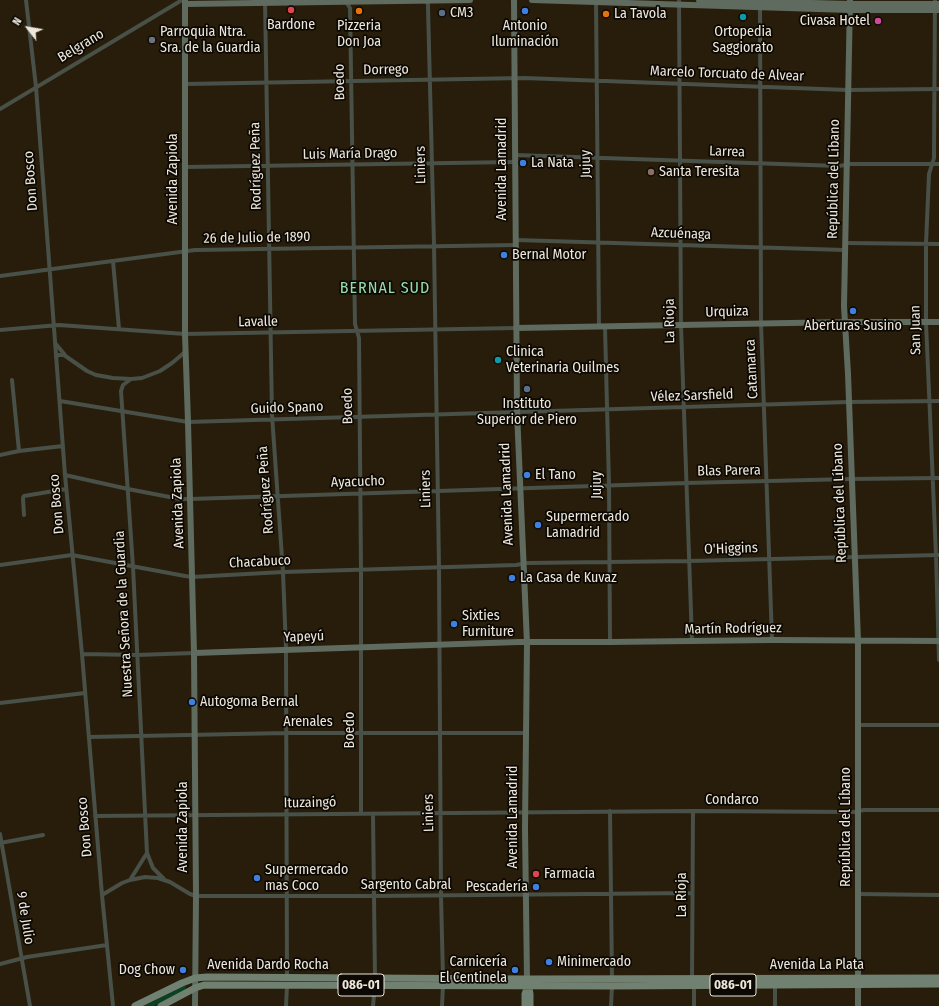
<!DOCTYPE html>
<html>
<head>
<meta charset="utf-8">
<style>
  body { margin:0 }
  #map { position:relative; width:939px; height:1006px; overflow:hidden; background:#271d0a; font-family:"Fira Sans Condensed",sans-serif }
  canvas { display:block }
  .north { position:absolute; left:8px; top:8px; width:40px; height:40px; -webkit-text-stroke:3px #0c0803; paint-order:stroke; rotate:301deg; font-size:11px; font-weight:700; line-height:16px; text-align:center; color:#eee8dc }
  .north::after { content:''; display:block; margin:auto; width:14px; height:18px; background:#eee8dc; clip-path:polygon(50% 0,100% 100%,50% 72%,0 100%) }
</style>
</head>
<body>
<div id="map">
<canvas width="939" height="1006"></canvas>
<div class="north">N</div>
</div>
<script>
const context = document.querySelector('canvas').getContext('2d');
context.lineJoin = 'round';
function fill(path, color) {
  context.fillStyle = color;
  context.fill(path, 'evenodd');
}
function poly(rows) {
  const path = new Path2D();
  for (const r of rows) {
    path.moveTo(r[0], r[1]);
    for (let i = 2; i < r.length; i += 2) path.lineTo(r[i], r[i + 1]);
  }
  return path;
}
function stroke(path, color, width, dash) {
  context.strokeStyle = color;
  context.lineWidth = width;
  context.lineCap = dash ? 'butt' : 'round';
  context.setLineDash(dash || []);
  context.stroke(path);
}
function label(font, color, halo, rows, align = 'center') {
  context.font = font + ' "Fira Sans Condensed",sans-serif';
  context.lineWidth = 3.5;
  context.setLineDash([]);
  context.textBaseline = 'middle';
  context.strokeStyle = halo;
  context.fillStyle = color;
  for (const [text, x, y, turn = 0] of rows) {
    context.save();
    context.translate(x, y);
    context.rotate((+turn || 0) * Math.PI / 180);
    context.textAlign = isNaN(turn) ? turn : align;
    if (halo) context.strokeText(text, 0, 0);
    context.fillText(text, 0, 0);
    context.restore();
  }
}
fill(poly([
  [184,986,186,986,185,990,154,1006,144,1006]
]), '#094223');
stroke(poly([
  [26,0,36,87,65,475,82,654,102,895,113,1006],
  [265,0,272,415,283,572,286,649,287,978],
  [425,0,428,4,428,7,434,245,439,567,441,896,443,978],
  [596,0,599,327],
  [679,0,681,326,692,641],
  [935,0,934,152,934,158,929,174,926,244,926,322,936,555,939,660],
  [346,2,350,8,355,324,359,338,361,570,361,814],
  [760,6,761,323,772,640],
  [186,84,524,78,848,90,939,89],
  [0,109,182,0],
  [515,155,839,166,851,164,939,164],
  [185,167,515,162],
  [516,240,845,250],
  [846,243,939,244],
  [113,261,119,329],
  [0,276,195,250,516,245],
  [605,327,609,485,610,642],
  [0,330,59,325,185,334,516,328],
  [55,343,65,355],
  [56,357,58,355,64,355,87,371,96,375,113,378,131,379,142,378,160,371,172,363,185,352],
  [131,379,123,385,121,391,133,567,147,853,153,868,164,879],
  [12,380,19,451],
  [60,401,188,422,849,402,939,401],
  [0,455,19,451,63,446],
  [65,475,128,489,180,499,190,499,686,483,851,479,939,478],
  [24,515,23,498,24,496,66,489],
  [0,565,72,555,185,576,192,577,283,572,516,565,527,563,689,561,939,555],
  [82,654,137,655,194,653],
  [0,703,85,693],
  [858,725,939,725],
  [89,737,286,733,526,733],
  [610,811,612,979],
  [373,814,375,978],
  [95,816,693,811,854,812,864,810,939,810],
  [0,834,30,1006],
  [0,843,43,835],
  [130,880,147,853],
  [858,894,939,895],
  [102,895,122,883,130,880,145,877,158,878,170,882,190,894,196,896,374,896,692,893],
  [0,964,27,957,107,945],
  [692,979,693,811],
  [286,1006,287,986],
  [373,1006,375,985],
  [442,1006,443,986],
  [611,1006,612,986],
  [694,1006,694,985],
  [775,1006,775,985]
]), '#485048', 4);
stroke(poly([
  [185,0,185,334,188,422,194,653,196,896,195,1006],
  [514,0,517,412,527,643,525,828,527,979],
  [532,0,850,10,939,10],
  [699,0,850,4,939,4],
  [850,0,844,306,848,374,858,641,858,1006],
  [185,4,470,0],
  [516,328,845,322,939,322],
  [194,653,519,642,610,642,772,640,939,641]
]), '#5f6b5f', 6);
stroke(poly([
  [528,983,530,994,530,1006],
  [135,1006,182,983,195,978,207,977,527,979,939,978],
  [161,1006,195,988,204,985,612,986,939,984],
  [525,1006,525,994,528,986]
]), '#708071', 7);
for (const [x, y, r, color] of [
  [291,10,4,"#e0444e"],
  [359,11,4,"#e8710a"],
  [525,11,4,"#3f7fe0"],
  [442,13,4,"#5c6f8a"],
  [606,14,4,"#e8710a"],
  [743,17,4,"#0f9aa8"],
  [878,21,4,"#d1479c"],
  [152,40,4,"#6b7280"],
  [523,163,4,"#3f7fe0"],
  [651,172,4,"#8d6e63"],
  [504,255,4,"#3f7fe0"],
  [853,311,4,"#3f7fe0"],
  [498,360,4,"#0f9aa8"],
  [527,389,4,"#5c6f8a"],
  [527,475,4,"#3f7fe0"],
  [538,525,4,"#3f7fe0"],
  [512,578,4,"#3f7fe0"],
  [454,624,4,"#3f7fe0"],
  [192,702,4,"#3f7fe0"],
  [536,874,4,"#e0444e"],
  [257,878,4,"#3f7fe0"],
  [536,887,4,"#3f7fe0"],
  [549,962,4,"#3f7fe0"],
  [183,970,4,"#3f7fe0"],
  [515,970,4,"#3f7fe0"]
]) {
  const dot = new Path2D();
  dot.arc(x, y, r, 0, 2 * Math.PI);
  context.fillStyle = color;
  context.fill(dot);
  stroke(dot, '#0c0803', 1.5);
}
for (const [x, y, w] of [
  [361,985,46],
  [733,985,46]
]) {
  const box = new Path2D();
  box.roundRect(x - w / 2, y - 11, w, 22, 3);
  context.fillStyle = '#0c0803';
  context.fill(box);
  stroke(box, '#eee8dc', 1);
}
label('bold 13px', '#eee8dc', null, [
  ["086-01",361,985],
  ["086-01",733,985]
]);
label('14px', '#eee8dc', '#0c0803', [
  ["CM3",450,13],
  ["La Tavola",614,14],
  ["Civasa Hotel",870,21,"right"],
  ["Bardone",291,25,"center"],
  ["Pizzeria",359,26,"center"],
  ["Don Joa",359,42,"center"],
  ["Antonio",525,26,"center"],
  ["Iluminación",525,42,"center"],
  ["Parroquia Ntra.",160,32],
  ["Sra. de la Guardia",160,48],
  ["Ortopedia",743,32,"center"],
  ["Saggiorato",743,48,"center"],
  ["La Nata",531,163],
  ["Santa Teresita",659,172],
  ["Bernal Motor",512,255],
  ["Aberturas Susino",853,326,"center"],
  ["Clinica",506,352],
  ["Veterinaria Quilmes",506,368],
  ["Instituto",527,404,"center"],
  ["Superior de Piero",527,420,"center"],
  ["El Tano",535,475],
  ["Supermercado",546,517],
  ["Lamadrid",546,533],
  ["La Casa de Kuvaz",520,578],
  ["Sixties",462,616],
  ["Furniture",462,632],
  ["Autogoma Bernal",200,702],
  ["Supermercado",265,870],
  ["mas Coco",265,886],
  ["Farmacia",544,874],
  ["Pescadería",528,887,"right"],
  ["Carnicería",507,962,"right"],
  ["El Centinela",507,978,"right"],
  ["Minimercado",557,962],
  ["Dog Chow",175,970,"right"]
], 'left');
label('14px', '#eee8dc', '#0c0803', [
  ["Belgrano",81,46,-31],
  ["Dorrego",386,70,-1],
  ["Marcelo Torcuato de Alvear",727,74,2],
  ["Boedo",340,82,-91],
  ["Larrea",727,152,2],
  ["Luis María Drago",350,154,-1],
  ["Jujuy",586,164,-91],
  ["Liniers",421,165,-91],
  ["Rodríguez Peña",256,166,-91],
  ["Avenida Lamadrid",502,169,-90],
  ["Avenida Zapiola",173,179,-90],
  ["República del Líbano",834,179,-89],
  ["Don Bosco",31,181,-94],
  ["Azcuénaga",681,234,2],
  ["26 de Julio de 1890",257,238,-1],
  ["Urquiza",727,312,-2],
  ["La Rioja",670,321,-91],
  ["Lavalle",258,322,-1],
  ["San Juan",916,330,-91],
  ["Catamarca",752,369,-93],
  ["Vélez Sarsfield",692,396,-2],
  ["Boedo",348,406,-91],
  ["Guido Spano",287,408,-2],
  ["Blas Parera",729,471,-1],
  ["Ayacucho",358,482,-2],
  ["Jujuy",597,485,-90],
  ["Liniers",426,489,-91],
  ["Rodríguez Peña",266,490,-94],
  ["Avenida Lamadrid",507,494,-92],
  ["Avenida Zapiola",178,503,-92],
  ["República del Líbano",840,503,-92],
  ["Don Bosco",57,504,-95],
  ["O'Higgins",731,549,-2],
  ["Chacabuco",260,562,-3],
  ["Nuestra Señora de la Guardia",124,614,-93],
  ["Martín Rodríguez",733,629,-1],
  ["Yapeyú",304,637,-2],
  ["Arenales",308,722],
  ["Boedo",350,730,-90],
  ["Condarco",732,800],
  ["Ituzaingó",310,803,-1],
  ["Liniers",429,813,-91],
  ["Avenida Lamadrid",513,817,-90],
  ["Don Bosco",85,827,-95],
  ["Avenida Zapiola",183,827,-90],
  ["República del Líbano",846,827,-90],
  ["Sargento Cabral",406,885],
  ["La Rioja",682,895,-90],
  ["9 de Julio",25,918,81],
  ["Avenida Dardo Rocha",268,965],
  ["Avenida La Plata",817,965]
]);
context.letterSpacing = '1px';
label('16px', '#95dca9', '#0c0803', [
  ["BERNAL SUD",385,289]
]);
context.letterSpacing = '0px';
</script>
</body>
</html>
